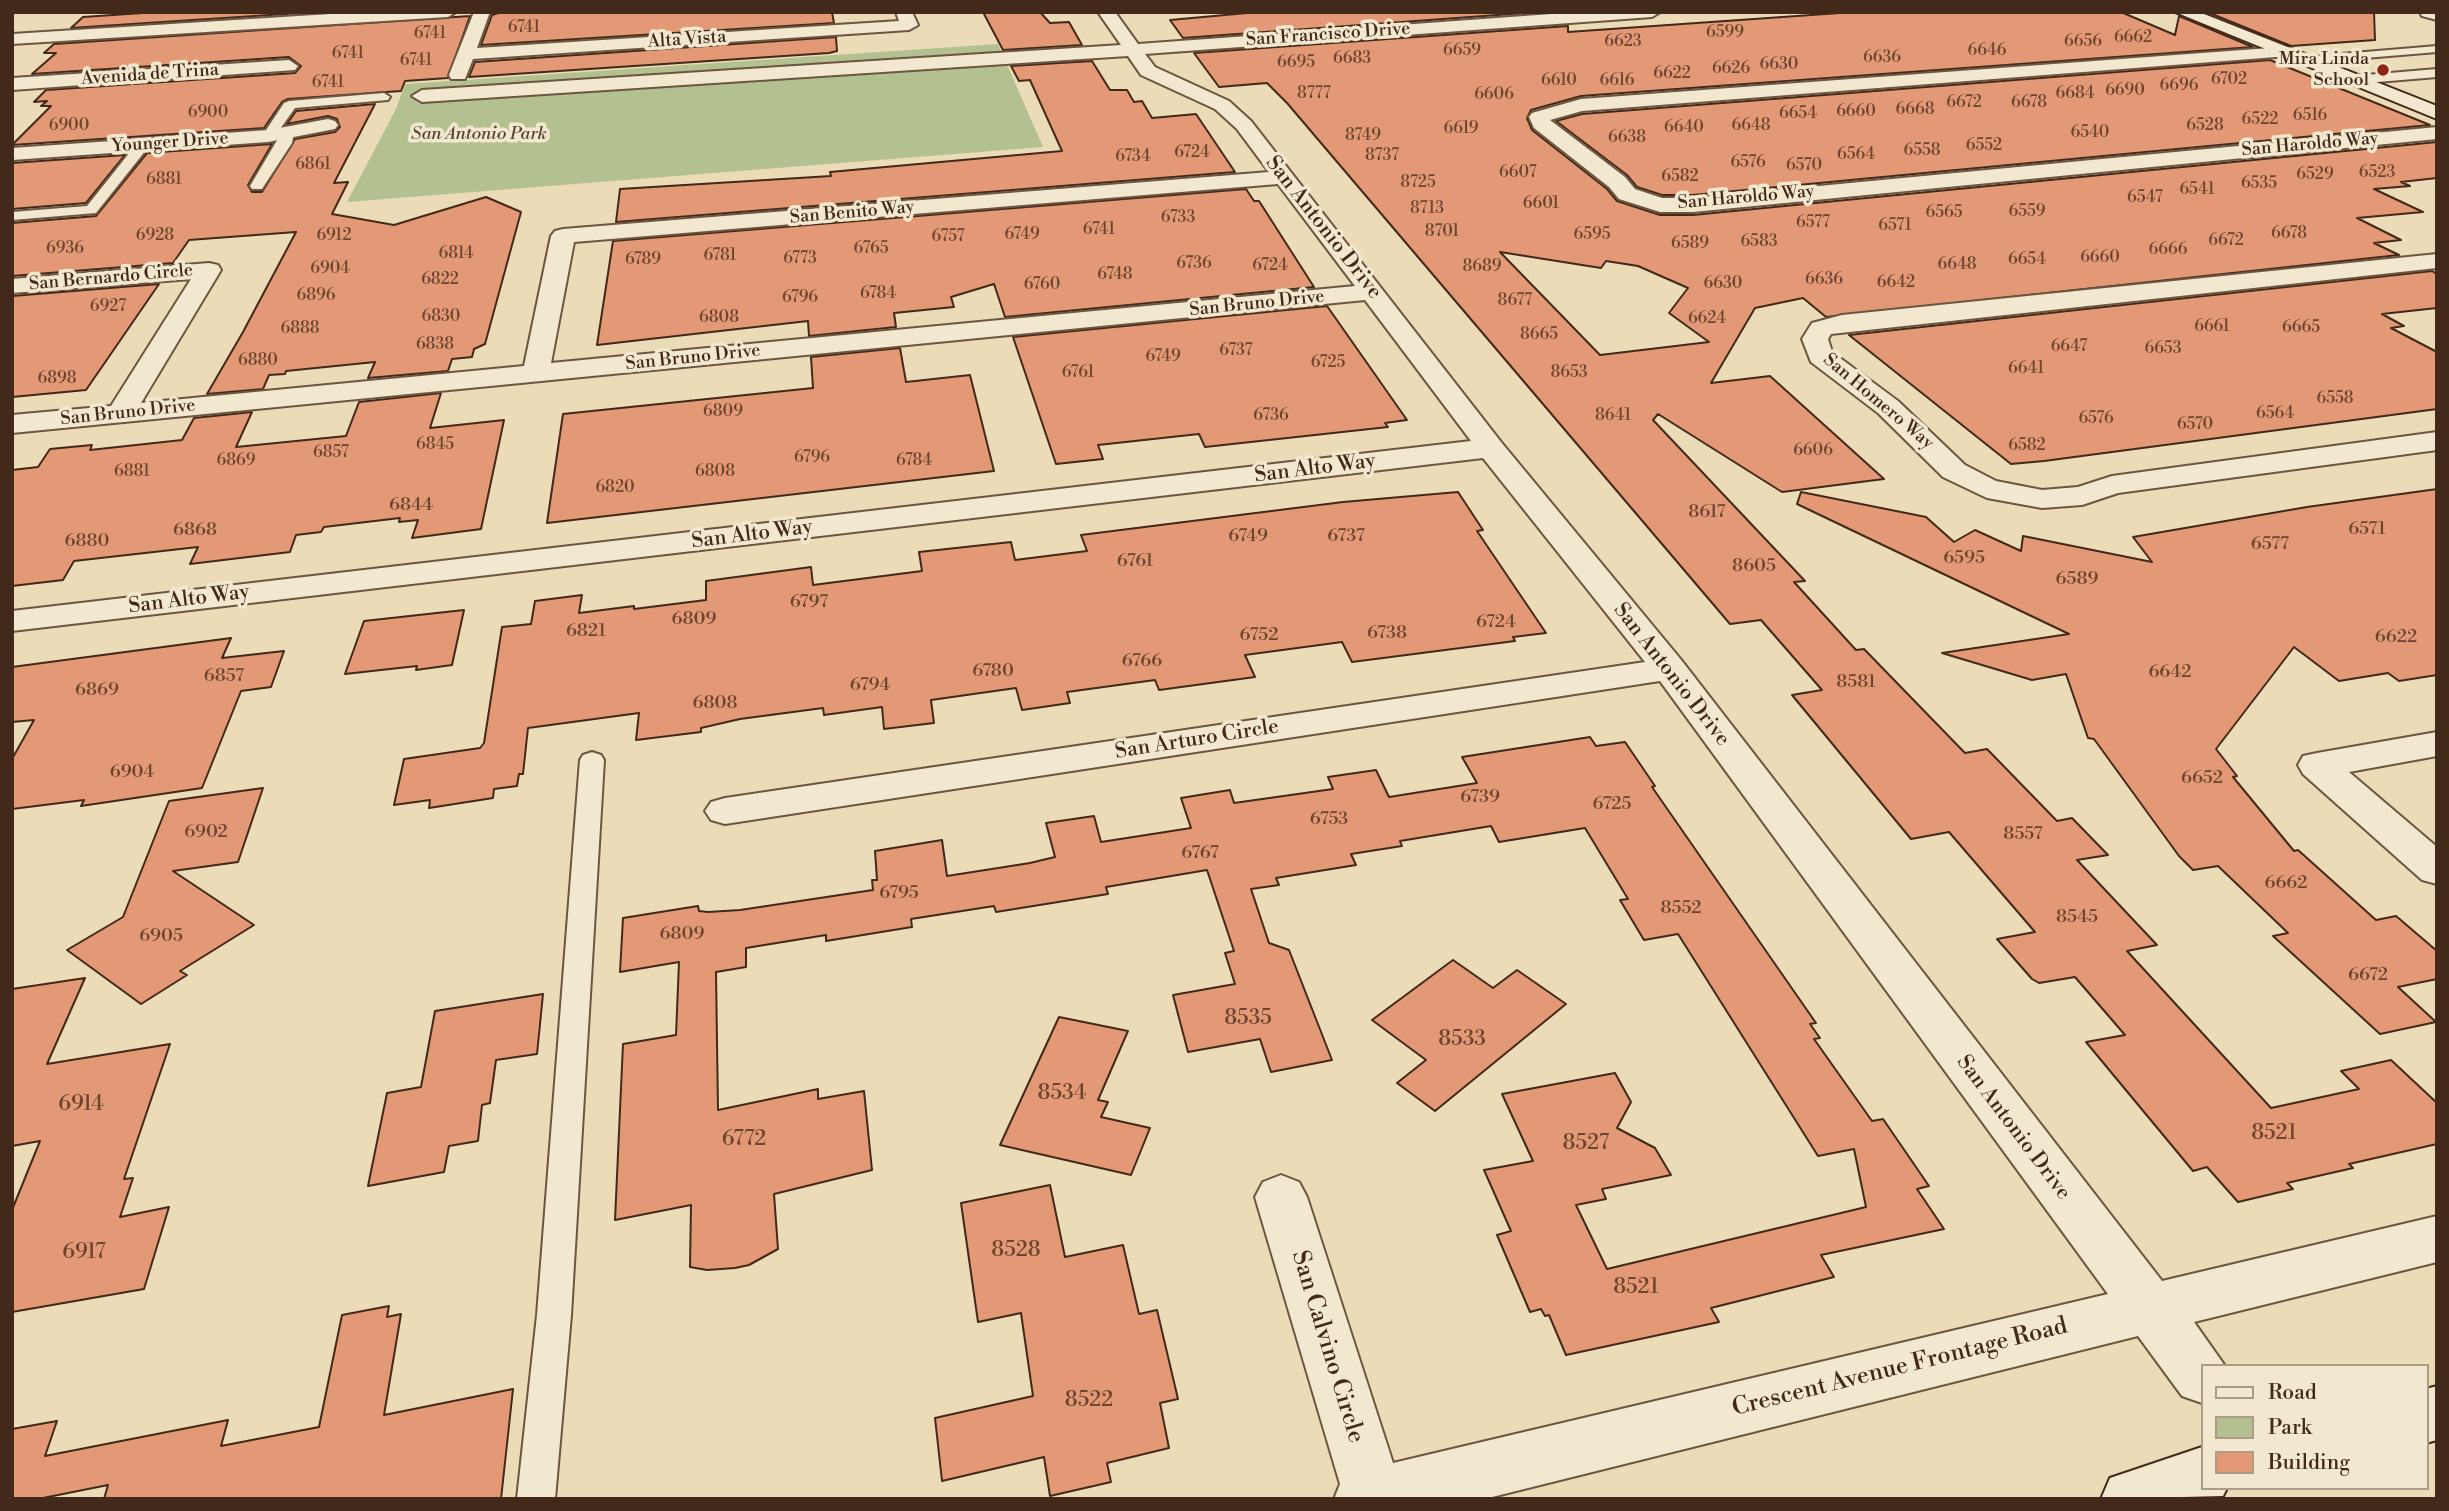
<!DOCTYPE html>
<html>
<head>
<meta charset="utf-8">
<style>
  body { margin:0 }
  #map { position:relative; width:2449px; height:1511px; overflow:hidden; background:#ebdbb7; font-family:"Libre Bodoni",serif }
  canvas { display:block }
  .frame { position:absolute; inset:0; border:14px solid #432919; pointer-events:none }
  .legend { position:absolute; left:2201px; top:1364px; width:228px; height:126px; box-sizing:border-box; background:#f2e8d0; border:2px solid #ac9c87; margin:0; padding:9px 12px; list-style:none; font-size:21px; color:#432919 }
  .legend li { display:flex; align-items:center; gap:14px; height:35px }
  .legend b { width:35px; border:2px solid #ac9c87 }
</style>
</head>
<body>
<div id="map">
<canvas width="2449" height="1511"></canvas>
<div class="frame"></div>
<ul class="legend">
<li><b style="height:9px;background:#f2e8d0"></b>Road</li>
<li><b style="height:19px;background:#b3c191"></b>Park</li>
<li><b style="height:19px;background:#e39975"></b>Building</li>
</ul>
</div>
<script>
const context = document.querySelector('canvas').getContext('2d');
context.lineJoin = 'round';
function fill(path, color) {
  context.fillStyle = color;
  context.fill(path, 'evenodd');
}
function poly(rows) {
  const path = new Path2D();
  for (const r of rows) {
    path.moveTo(r[0], r[1]);
    for (let i = 2; i < r.length; i += 2) path.lineTo(r[i], r[i + 1]);
  }
  return path;
}
function stroke(path, color, width, dash) {
  context.strokeStyle = color;
  context.lineWidth = width;
  context.lineCap = dash ? 'butt' : 'round';
  context.setLineDash(dash || []);
  context.stroke(path);
}
function label(font, color, halo, rows, align = 'center') {
  context.font = font + ' "Libre Bodoni",serif';
  context.lineWidth = 7;
  context.setLineDash([]);
  context.textBaseline = 'middle';
  context.strokeStyle = halo;
  context.fillStyle = color;
  for (const [text, x, y, turn = 0] of rows) {
    context.save();
    context.translate(x, y);
    context.rotate((+turn || 0) * Math.PI / 180);
    context.textAlign = isNaN(turn) ? turn : align;
    if (halo) context.strokeText(text, 0, 0);
    context.fillText(text, 0, 0);
    context.restore();
  }
}
fill(poly([
  [998,44,1043,147,347,202,396,109,405,84]
]), '#b3c191');
const building = poly([
  [158,12,316,12,71,28,83,17,158,12],
  [502,12,832,12,834,23,481,45,492,15,502,12],
  [983,12,1040,12,1050,23,1069,22,1082,45,1003,50,983,12],
  [1258,12,1539,12,1183,38,1170,20,1258,12],
  [1854,12,2121,12,2175,35,2179,16,2253,47,1581,96,1531,110,1527,118,1532,130,1607,189,1617,201,1660,215,1693,215,2437,142,2437,178,2401,182,2410,186,2374,189,2423,212,2357,218,2401,240,2374,243,2399,255,1826,317,1803,298,1755,308,1711,383,1770,376,1884,479,1782,492,1658,414,1653,420,1805,581,1794,582,1856,650,1864,649,1965,753,1987,749,2057,821,2072,818,2108,855,2077,860,2157,945,2127,951,2271,1108,2359,1089,2341,1071,2391,1060,2437,1103,2437,1144,2349,1164,2353,1168,2287,1183,2293,1189,2238,1202,2207,1167,2193,1171,2086,1042,2125,1035,2075,977,2039,983,2032,979,1997,939,2035,932,1949,832,1911,839,1792,695,1822,690,1761,620,1730,624,1287,103,1267,83,1219,87,1194,53,1568,26,1568,32,1854,12],
  [1500,252,1601,268,1606,261,1638,266,1688,288,1669,313,1709,342,1600,355,1500,252],
  [2207,12,2374,12,2375,40,2291,46,2207,12],
  [470,16,448,78,405,81,401,91,288,99,282,102,264,128,12,145,51,106,41,106,47,101,34,102,46,90,295,73,301,66,289,57,32,74,56,53,44,53,54,44,470,16],
  [836,37,837,51,829,53,469,77,475,62,836,37],
  [2270,60,2430,125,1693,195,1662,195,1637,187,1627,175,1556,121,1582,114,2270,60],
  [1092,61,1110,90,1127,90,1134,102,1142,101,1152,118,1196,114,1235,172,616,222,620,189,831,176,830,172,1062,151,1030,80,1019,81,1011,66,1092,61],
  [375,104,334,183,348,182,332,214,394,225,486,197,521,212,485,344,474,349,472,357,452,359,448,371,368,378,375,362,286,371,285,374,269,375,263,389,207,394,243,332,296,232,189,240,173,263,12,276,12,223,96,216,147,153,272,144,248,185,252,192,262,192,295,139,335,132,340,127,337,119,328,116,287,124,296,111,375,104],
  [125,155,86,203,12,209,12,163,125,155],
  [1246,189,1254,201,1259,201,1314,287,1005,317,994,284,951,297,954,307,894,313,896,327,809,336,808,321,597,345,613,241,1246,189],
  [2432,271,2437,274,2437,308,2382,314,2404,326,2391,328,2437,352,2437,409,2044,461,2011,464,1849,335,2432,271],
  [159,284,86,390,12,397,12,296,159,284],
  [1327,306,1407,420,1385,423,1388,427,1205,447,1199,434,1098,445,1103,459,1056,464,1013,337,1327,306],
  [900,348,906,382,970,375,994,471,547,523,563,414,813,388,811,357,900,348],
  [441,393,430,428,504,420,481,529,412,538,418,520,399,522,400,518,324,527,321,532,296,535,290,552,190,564,198,547,74,561,63,580,12,586,12,470,38,467,50,449,92,445,90,450,182,440,194,418,252,412,236,447,346,436,359,402,441,393],
  [2437,489,2437,675,2399,681,2388,673,2339,681,2294,647,2216,749,2237,776,2233,777,2294,851,2298,850,2376,920,2396,916,2437,951,2437,979,2398,987,2436,1022,2380,1034,2273,936,2288,933,2218,866,2193,870,2179,856,2094,739,2088,738,2066,674,2032,680,1942,653,2069,634,1797,504,1801,492,1926,517,1954,542,1975,530,2021,551,2023,536,2152,562,2133,537,2307,507,2437,489],
  [1458,492,1483,530,1477,531,1546,633,1513,637,1515,641,1352,662,1342,642,1245,655,1255,677,1159,690,1155,680,1067,692,1070,703,1022,710,1016,688,931,700,934,723,884,729,882,707,824,715,823,708,740,719,701,728,701,732,636,740,639,713,528,728,523,774,519,774,517,786,494,789,493,798,429,808,430,800,394,805,404,759,480,748,484,743,502,627,531,624,535,601,582,595,579,613,634,606,634,609,706,600,706,581,811,567,813,585,922,571,919,552,1011,542,1015,560,1087,551,1081,535,1343,502,1458,492],
  [464,610,452,665,416,670,417,666,345,674,364,621,464,610],
  [231,638,222,658,284,651,271,687,241,691,202,788,81,806,84,800,12,809,12,759,34,720,12,722,12,667,231,638],
  [1590,737,1596,746,1625,742,1655,786,1652,787,1816,1023,1810,1024,1820,1038,1814,1039,1872,1121,1883,1119,1929,1186,1917,1189,1944,1229,1821,1255,1834,1277,1711,1308,1719,1322,1566,1355,1549,1315,1545,1316,1541,1309,1530,1312,1497,1235,1511,1231,1484,1170,1533,1161,1502,1094,1615,1073,1631,1102,1617,1128,1655,1148,1671,1175,1602,1189,1606,1199,1576,1205,1607,1269,1866,1207,1854,1149,1818,1156,1678,934,1644,940,1620,900,1628,899,1585,828,1499,842,1491,826,1400,841,1402,846,1351,854,1356,865,1276,878,1279,885,1251,889,1269,943,1289,950,1332,1060,1271,1072,1260,1039,1188,1052,1173,995,1235,984,1225,953,1234,951,1207,870,1106,887,1108,894,996,912,994,906,911,919,912,927,826,941,826,935,746,948,746,967,716,972,718,1110,818,1089,818,1099,864,1091,872,1170,774,1194,778,1249,749,1265,735,1268,707,1270,690,1267,691,1205,615,1220,623,1044,676,1035,679,962,620,972,623,918,698,906,699,911,708,912,740,910,873,890,872,880,877,880,875,851,942,840,947,876,1030,863,1055,857,1046,823,1094,816,1101,842,1191,828,1181,798,1230,790,1234,803,1333,789,1328,777,1376,770,1389,797,1477,783,1462,757,1590,737],
  [263,788,238,862,173,871,254,925,180,971,187,975,141,1004,67,950,123,917,169,801,263,788],
  [1453,960,1493,988,1517,970,1566,1004,1435,1111,1397,1083,1426,1060,1372,1020,1453,960],
  [85,978,47,1064,170,1044,124,1179,133,1178,120,1217,169,1207,144,1289,12,1312,12,1210,40,1141,12,1146,12,989,85,978],
  [543,994,537,1054,496,1060,490,1103,482,1105,478,1141,449,1146,444,1172,368,1186,387,1093,421,1087,435,1011,543,994],
  [1059,1017,1128,1031,1098,1100,1108,1102,1101,1117,1150,1128,1131,1175,1000,1145,1059,1017],
  [1050,1185,1065,1257,1123,1245,1139,1314,1157,1310,1178,1399,1160,1403,1169,1448,1107,1463,1111,1482,1050,1496,1044,1457,942,1481,935,1418,1033,1396,1021,1313,978,1322,961,1203,1050,1185],
  [389,1306,387,1317,401,1314,384,1415,513,1389,501,1499,104,1499,108,1485,38,1499,12,1499,12,1429,57,1421,45,1456,228,1420,221,1446,319,1427,342,1315,389,1306]
]);
fill(building, '#e39975');
stroke(building, '#432919', 2);
const lane = poly([
  [2437,46,2437,52,2305,63,2299,60,2305,57,2437,46],
  [2437,69,2437,77,2354,84,2348,80,2354,76,2437,69],
  [384,93,390,97,388,100,295,108,273,139,262,136,284,103,289,101,384,93],
  [283,130,294,133,292,143,262,189,252,189,250,186,283,130],
  [138,142,150,145,96,213,12,220,12,212,87,206,138,142],
  [592,752,601,755,604,760,571,1315,555,1499,517,1499,537,1315,580,760,583,755,592,752]
]);
const street = poly([
  [362,12,456,12,448,17,12,44,12,34,362,12],
  [474,12,490,12,477,48,899,21,896,12,912,12,918,25,909,30,473,59,465,79,451,79,449,75,474,12],
  [1098,12,1115,12,1138,44,1579,12,1660,12,1652,17,1145,54,1155,67,1229,101,1251,121,1501,442,1682,661,2162,1281,2437,1216,2437,1262,2194,1322,2225,1366,2202,1366,2202,1403,2182,1396,2138,1336,1484,1499,1334,1499,1340,1484,1255,1197,1263,1182,1281,1175,1299,1182,1307,1197,1393,1463,2108,1294,1660,681,725,824,711,820,705,811,711,802,725,798,1645,662,1483,458,12,631,12,611,1471,441,1365,300,12,433,12,415,111,406,191,279,12,293,12,279,209,263,218,265,221,270,141,403,524,366,551,236,555,231,563,229,1269,172,1237,129,1215,109,1141,75,1128,56,422,102,412,96,422,90,1121,45,1098,12],
  [1278,184,1355,286,551,363,574,242,1278,184],
  [2420,12,2437,12,2437,20,2422,16,2420,12],
  [2283,47,2289,48,2292,52,2289,56,1582,111,1550,120,1625,177,1635,189,1662,198,1693,198,2437,127,2437,139,1693,212,1660,212,1619,199,1609,187,1534,128,1529,117,1532,113,1581,99,2283,47],
  [289,60,298,66,295,70,12,90,12,78,289,60],
  [328,119,335,121,338,125,335,129,268,142,12,160,12,148,268,130,328,119],
  [2437,254,2437,268,1831,334,1828,339,1832,352,1898,401,1965,465,1996,481,2042,490,2078,487,2112,476,2437,432,2437,450,2118,493,2082,505,2042,508,1987,498,1943,477,1878,413,1811,362,1802,339,1812,323,1842,315,2437,254],
  [2437,732,2437,756,2349,772,2437,847,2437,884,2422,880,2303,774,2298,765,2303,756,2317,753,2437,732]
]);
const secondary = poly([
  [2175,12,2199,12,2437,106,2437,119,2175,12],
  [2437,1386,2437,1440,2426,1443,2426,1389,2437,1386],
  [2202,1447,2202,1488,2227,1488,2223,1496,2101,1499,2110,1478,2202,1447]
]);
stroke(lane, '#6d5640', 4);
stroke(street, '#6d5640', 4);
stroke(secondary, '#432919', 4);
fill(lane, '#f2e8d0');
fill(street, '#f2e8d0');
fill(secondary, '#f2e8d0');
for (const [x, y, r, color] of [
  [2383,70,7,"#8f2418"]
]) {
  const dot = new Path2D();
  dot.arc(x, y, r, 0, 2 * Math.PI);
  context.fillStyle = color;
  context.fill(dot);
  stroke(dot, '#f2e8d0', 2.5);
}
label('16px', '#6b4530', null, [
  ["6741",524,28],
  ["6599",1725,33],
  ["6741",430,34],
  ["6662",2133,38],
  ["6623",1623,42],
  ["6656",2083,42],
  ["6659",1462,51],
  ["6646",1987,51],
  ["6741",348,54],
  ["6636",1882,58],
  ["6683",1352,59],
  ["6741",416,61],
  ["6695",1296,63],
  ["6630",1779,65],
  ["6626",1731,69],
  ["6622",1672,74],
  ["6702",2229,80],
  ["6610",1559,81],
  ["6616",1617,81],
  ["6741",328,83],
  ["6696",2179,86],
  ["6690",2125,91],
  ["8777",1314,94],
  ["6684",2075,94],
  ["6606",1494,95],
  ["6672",1964,103],
  ["6678",2029,103],
  ["6668",1915,110],
  ["6660",1856,112],
  ["6900",208,113],
  ["6654",1798,114],
  ["6516",2310,116],
  ["6522",2260,120],
  ["6900",69,126],
  ["6648",1751,126],
  ["6528",2205,126],
  ["6640",1684,128],
  ["6619",1461,129],
  ["6540",2090,133],
  ["8749",1363,136],
  ["6638",1627,138],
  ["6552",1984,146],
  ["6558",1922,151],
  ["6724",1192,153],
  ["6564",1856,155],
  ["8737",1382,156],
  ["6734",1133,157],
  ["6576",1748,163],
  ["6861",313,165],
  ["6570",1804,166],
  ["6607",1518,173],
  ["6523",2377,173],
  ["6529",2315,175],
  ["6582",1680,177],
  ["6881",164,180],
  ["8725",1418,183],
  ["6535",2259,184],
  ["6541",2197,190],
  ["6547",2145,198],
  ["6601",1541,204],
  ["8713",1427,209],
  ["6559",2027,212],
  ["6565",1944,213],
  ["6733",1178,218],
  ["6577",1813,223],
  ["6571",1895,226],
  ["6741",1099,230],
  ["8701",1442,232],
  ["6678",2289,234],
  ["6749",1022,235],
  ["6595",1592,235],
  ["6928",155,236],
  ["6912",334,236],
  ["6757",948,237],
  ["6672",2226,241],
  ["6583",1759,242],
  ["6589",1690,244],
  ["6936",65,249],
  ["6765",871,249],
  ["6666",2168,250],
  ["6814",456,254],
  ["6781",720,256],
  ["6660",2100,258],
  ["6773",800,259],
  ["6789",643,260],
  ["6654",2027,260],
  ["6736",1194,264],
  ["6648",1957,265],
  ["6724",1270,266],
  ["8689",1482,267],
  ["6904",330,269],
  ["6748",1115,275],
  ["6822",440,280],
  ["6636",1824,280],
  ["6642",1896,283],
  ["6630",1723,284],
  ["6760",1042,285],
  ["6784",878,294],
  ["6896",316,296],
  ["6796",800,298],
  ["8677",1515,301],
  ["6927",108,307],
  ["6830",441,317],
  ["6808",719,318],
  ["6624",1707,319],
  ["6661",2212,327],
  ["6665",2301,328],
  ["6888",300,329],
  ["8665",1539,335],
  ["6838",435,345],
  ["6647",2069,347],
  ["6653",2163,349],
  ["6737",1236,351],
  ["6749",1163,357],
  ["6880",258,361],
  ["6725",1328,363],
  ["6641",2026,369],
  ["6761",1078,373],
  ["8653",1569,373],
  ["6898",57,379],
  ["6558",2335,399],
  ["6809",723,412],
  ["6564",2275,414],
  ["6736",1271,416],
  ["8641",1613,416],
  ["6576",2096,419],
  ["6570",2195,425],
  ["6845",435,445],
  ["6582",2027,446],
  ["6606",1813,451],
  ["6857",331,453],
  ["6796",812,458],
  ["6869",236,461],
  ["6784",914,461],
  ["6881",132,472],
  ["6808",715,472],
  ["6820",615,488]
]);
label('18px', '#432919', '#f2e8d0', [
  ["San Francisco Drive",1328,35,-4],
  ["Alta Vista",687,40,-4],
  ["Avenida de Trina",150,75,-4],
  ["Younger Drive",170,143,-4],
  ["San Haroldo Way",2310,145,-5],
  ["San Haroldo Way",1746,198,-5],
  ["San Benito Way",852,213,-5],
  ["San Bernardo Circle",111,278,-5],
  ["San Bruno Drive",1257,304,-6],
  ["San Bruno Drive",693,358,-6],
  ["San Homero Way",1878,402,40],
  ["San Bruno Drive",128,413,-6]
]);
label('18px', '#432919', '#f2e8d0', [
  ["Mira Linda",2369,60],
  ["School",2369,81]
], 'right');
label('italic 18px', '#594731', '#f2e8d0', [
  ["San Antonio Park",479,135]
]);
label('18px', '#6b4530', null, [
  ["6844",411,506],
  ["8617",1707,513],
  ["6571",2367,530],
  ["6868",195,531],
  ["6749",1248,537],
  ["6737",1346,537],
  ["6880",87,542],
  ["6577",2270,545],
  ["6595",1964,559],
  ["6761",1135,562],
  ["8605",1754,567],
  ["6589",2077,580],
  ["6797",809,603],
  ["6809",694,620],
  ["6724",1496,623],
  ["6821",586,632],
  ["6738",1387,634],
  ["6752",1259,636],
  ["6622",2396,638],
  ["6766",1142,662],
  ["6780",993,672],
  ["6642",2170,673],
  ["6857",224,677],
  ["8581",1856,683],
  ["6794",870,686],
  ["6869",97,691],
  ["6808",715,704],
  ["6904",132,773],
  ["6652",2202,779],
  ["6739",1480,798],
  ["6725",1612,805],
  ["6753",1329,820],
  ["6902",206,833],
  ["8557",2023,835],
  ["6767",1200,854],
  ["6662",2286,884],
  ["6795",899,894],
  ["8552",1681,909],
  ["8545",2077,918],
  ["6809",682,935],
  ["6905",161,937],
  ["6672",2368,976]
]);
label('21px', '#432919', '#f2e8d0', [
  ["San Antonio Drive",1323,228,52],
  ["San Alto Way",1315,469,-7],
  ["San Alto Way",752,535,-7],
  ["San Alto Way",189,600,-7],
  ["San Antonio Drive",1671,675,52],
  ["San Arturo Circle",1197,740,-9],
  ["San Antonio Drive",2013,1128,53]
]);
label('21px', '#6b4530', null, [
  ["8535",1248,1019],
  ["8533",1462,1040],
  ["8534",1062,1094],
  ["6914",81,1105],
  ["8521",2274,1134],
  ["6772",744,1140],
  ["8527",1586,1144],
  ["8528",1016,1251],
  ["6917",84,1253],
  ["8521",1636,1288],
  ["8522",1089,1401]
]);
label('24px', '#432919', '#f2e8d0', [
  ["San Calvino Circle",1327,1347,73],
  ["Crescent Avenue Frontage Road",1900,1368,-14]
]);
</script>
</body>
</html>
